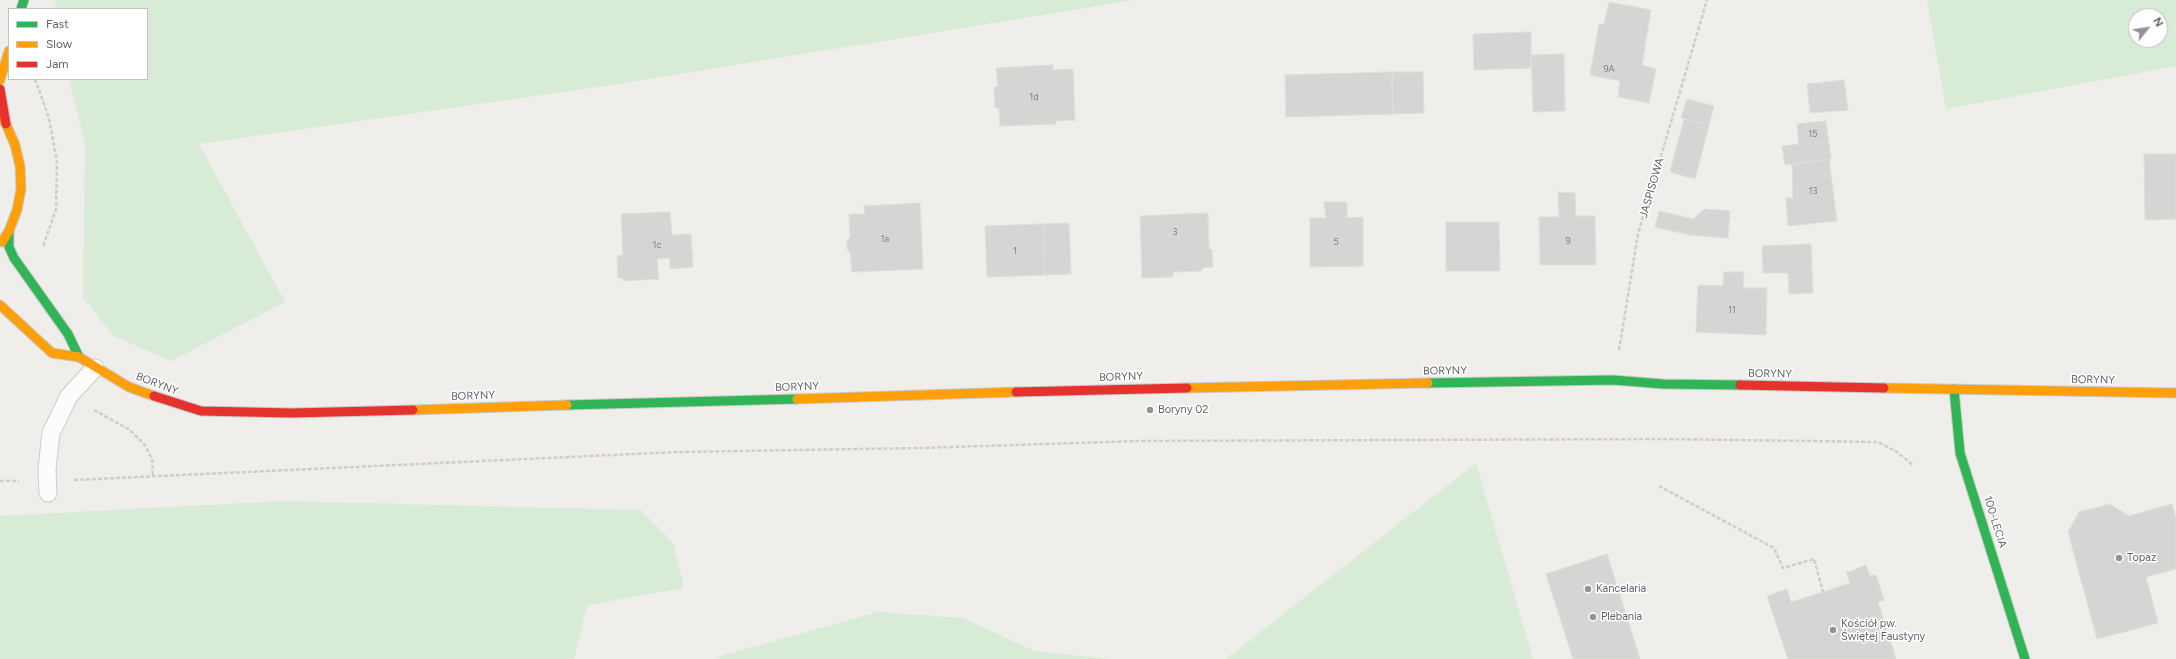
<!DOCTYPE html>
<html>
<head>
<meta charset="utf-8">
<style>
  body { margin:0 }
  #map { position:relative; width:2176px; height:659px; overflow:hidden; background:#efeeea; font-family:Figtree,sans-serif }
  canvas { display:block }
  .legend { position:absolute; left:8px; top:8px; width:140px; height:72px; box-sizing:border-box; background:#fff; border:1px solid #bfc1c3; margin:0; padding:5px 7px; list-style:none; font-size:12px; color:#5f6368 }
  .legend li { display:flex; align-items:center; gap:8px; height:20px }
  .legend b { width:20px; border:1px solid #bfc1c3 }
  .north { position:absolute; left:2128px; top:8px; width:40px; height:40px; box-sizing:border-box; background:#fff; border:1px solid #bfc1c3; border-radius:50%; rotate:60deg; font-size:11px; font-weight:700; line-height:16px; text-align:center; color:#5f6368 }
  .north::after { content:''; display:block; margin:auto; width:14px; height:18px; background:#919496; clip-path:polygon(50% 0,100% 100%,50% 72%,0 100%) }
</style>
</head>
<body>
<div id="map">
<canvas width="2176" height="659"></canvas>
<ul class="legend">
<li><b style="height:5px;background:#30b455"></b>Fast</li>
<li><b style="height:5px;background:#ff9f0a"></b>Slow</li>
<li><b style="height:5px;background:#e5322d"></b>Jam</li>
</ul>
<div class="north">N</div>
</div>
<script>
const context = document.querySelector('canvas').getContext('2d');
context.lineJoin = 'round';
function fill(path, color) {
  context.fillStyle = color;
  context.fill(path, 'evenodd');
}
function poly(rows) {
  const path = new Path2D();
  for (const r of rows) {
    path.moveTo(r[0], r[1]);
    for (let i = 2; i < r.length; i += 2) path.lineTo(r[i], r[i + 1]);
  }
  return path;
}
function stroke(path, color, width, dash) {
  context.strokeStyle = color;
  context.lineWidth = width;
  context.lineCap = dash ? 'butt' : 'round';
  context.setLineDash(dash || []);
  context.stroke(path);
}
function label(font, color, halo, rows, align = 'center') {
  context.font = font + ' Figtree,sans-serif';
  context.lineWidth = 3;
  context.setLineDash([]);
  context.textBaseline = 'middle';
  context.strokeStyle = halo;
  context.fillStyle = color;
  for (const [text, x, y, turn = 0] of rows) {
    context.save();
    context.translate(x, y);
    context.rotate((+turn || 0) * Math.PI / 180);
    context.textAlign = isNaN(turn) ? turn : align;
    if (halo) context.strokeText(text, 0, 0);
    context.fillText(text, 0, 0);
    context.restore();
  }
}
fill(poly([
  [57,0,1135,0,612,85,199,144,285,302,171,361,114,336,83,298,85,144,69,79,147,79,147,9,54,9],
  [1927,0,2176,0,2176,66,1946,109],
  [2136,16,2160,16,2160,40,2136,40],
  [1476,463,1533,659,1226,659],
  [283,501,640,510,673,543,684,588,587,605,574,659,0,659,0,516],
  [878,612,963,618,1034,651,1110,659,715,659,724,655]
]), '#d8ebd6');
const building = poly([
  [1609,2,1651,10,1642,65,1656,69,1649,103,1618,97,1620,81,1590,75,1599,24,1604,25,1609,2],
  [1531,32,1531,68,1474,70,1473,34,1531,32],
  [1564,54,1565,111,1533,112,1531,55,1564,54],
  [1053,65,1053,70,1073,69,1075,122,1074,120,1056,121,1056,124,1000,126,999,108,995,108,994,87,998,87,996,68,1053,65],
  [1392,72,1423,72,1424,113,1393,114,1392,72],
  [1392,72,1393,114,1286,117,1285,75,1392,72],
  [1844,80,1848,110,1810,113,1807,84,1844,80],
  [1687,99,1714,106,1709,125,1681,118,1687,99],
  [1684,119,1709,125,1695,179,1670,172,1684,119],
  [1826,121,1831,159,1785,165,1782,146,1799,144,1797,124,1826,121],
  [2144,154,2176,154,2176,219,2145,220,2144,154],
  [1829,159,1837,221,1788,226,1786,198,1793,198,1792,164,1829,159],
  [1558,192,1575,193,1576,216,1595,216,1596,265,1540,265,1539,217,1559,217,1558,192],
  [1324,202,1347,202,1347,218,1363,217,1363,266,1310,267,1310,218,1326,218,1324,202],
  [920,203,923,269,852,272,850,252,847,249,847,241,850,237,849,214,865,214,864,206,920,203],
  [1705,209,1730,211,1728,238,1690,235,1655,227,1659,211,1693,219,1705,209],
  [670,212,672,235,691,234,693,267,670,269,670,258,657,259,659,279,623,281,623,278,618,278,617,256,623,255,621,214,670,212],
  [1208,213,1209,249,1212,250,1213,267,1202,268,1202,271,1173,272,1173,277,1142,278,1140,216,1208,213],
  [1446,222,1499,222,1500,271,1446,271,1446,222],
  [1069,223,1071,274,1045,275,1043,224,1069,223],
  [1043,224,1045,275,987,277,985,226,1043,224],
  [1811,244,1813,293,1789,294,1788,273,1763,273,1762,246,1811,244],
  [1724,272,1744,272,1743,288,1767,288,1766,335,1696,332,1698,285,1723,286,1724,272],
  [2110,504,2129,516,2172,504,2176,518,2176,569,2146,577,2158,623,2097,639,2068,532,2079,512,2110,504],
  [1607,554,1640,659,1573,659,1546,574,1607,554],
  [1866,565,1870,576,1876,575,1884,600,1878,602,1896,659,1788,659,1767,596,1787,589,1791,602,1823,592,1850,583,1846,571,1849,572,1866,565]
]);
fill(building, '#d6d5d3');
stroke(building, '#deddd9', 1);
const lane = poly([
  [48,493,47,469,51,433,69,396,95,368]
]);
const fast = poly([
  [21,9,24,0],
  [9,231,9,247,14,258,68,334,79,357],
  [1428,383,1613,380,1663,384,1740,385],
  [1954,389,1960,453,2025,659],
  [567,405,797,399]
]);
const slow = poly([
  [0,80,9,51],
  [0,116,6,124,15,145,20,166,21,189,17,210,9,231,2,242],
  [0,305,52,353,79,357,129,387,154,396],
  [1187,388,1428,383],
  [1884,388,2176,393],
  [797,399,1016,392],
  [413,410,567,405]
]);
const jam = poly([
  [0,89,6,124],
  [1740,385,1884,388],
  [1016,392,1187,388],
  [154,396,201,411,292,413,413,410]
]);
stroke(lane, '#cbcccc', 19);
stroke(fast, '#cacacb', 11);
stroke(slow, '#cacacb', 11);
stroke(jam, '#cacacb', 11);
stroke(poly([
  [35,79,49,118,57,162,56,209,43,247],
  [1619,350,1638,234,1707,0],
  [94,410,130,430,144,444,152,459,153,477],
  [74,480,676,452,920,448,1138,441,1664,439,1878,442,1897,452,1913,465],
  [0,481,19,481],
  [1659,486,1774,548,1783,568,1814,559,1823,592]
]), '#cacfcc', 2.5, [4, 2]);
stroke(lane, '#fdfcfc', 17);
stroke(fast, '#30b455', 9);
stroke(slow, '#ff9f0a', 9);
stroke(jam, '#e5322d', 9);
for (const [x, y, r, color] of [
  [1150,410,4,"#919496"],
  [2119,558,4,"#919496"],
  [1588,589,4,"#919496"],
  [1593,617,4,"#919496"],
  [1833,630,4,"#919496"]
]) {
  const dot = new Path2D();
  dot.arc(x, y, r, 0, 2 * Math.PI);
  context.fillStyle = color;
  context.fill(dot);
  stroke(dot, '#fff', 1.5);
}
label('9px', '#7e8184', null, [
  ["9A",1609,69],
  ["1d",1034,97],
  ["15",1813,134],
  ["13",1813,191],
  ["3",1175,232],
  ["1a",885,239],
  ["9",1568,241],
  ["5",1336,242],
  ["1c",657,245],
  ["1",1015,251],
  ["11",1732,310]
]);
label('11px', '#5f6368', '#fff', [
  ["JASPISOWA",1652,188,-74],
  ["BORYNY",1445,371,-1],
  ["BORYNY",1770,374,1],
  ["BORYNY",1121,377,-2],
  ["BORYNY",2093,380,1],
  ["BORYNY",157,384,21],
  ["BORYNY",797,387,-2],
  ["BORYNY",473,396,-2],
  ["100-LECIA",1995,522,73]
]);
label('11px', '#5f6368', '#fff', [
  ["Boryny 02",1158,410],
  ["Topaz",2127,558],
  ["Kancelaria",1596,589],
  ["Plebania",1601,617],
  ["Kościół pw.",1841,624],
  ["Świętej Faustyny",1841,637]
], 'left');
</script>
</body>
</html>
